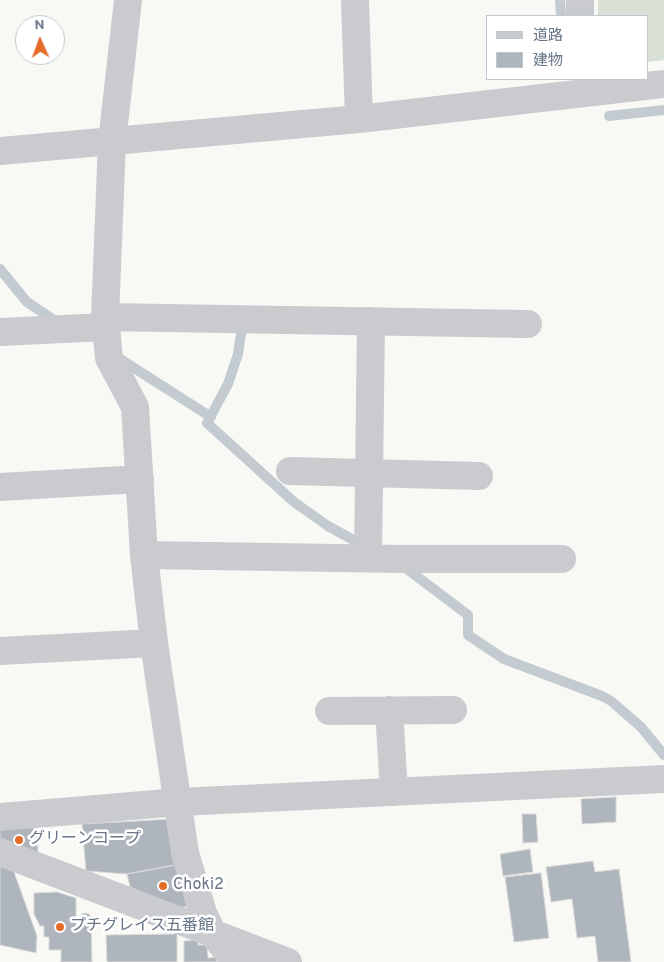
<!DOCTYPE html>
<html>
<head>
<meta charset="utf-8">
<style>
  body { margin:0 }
  #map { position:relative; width:664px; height:962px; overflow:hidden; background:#f8f8f5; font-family:Overpass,"Noto Sans JP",sans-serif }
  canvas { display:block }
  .legend { position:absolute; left:486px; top:15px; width:162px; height:65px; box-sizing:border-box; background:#fff; border:1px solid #c2c8cf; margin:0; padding:6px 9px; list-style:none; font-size:15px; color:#677587 }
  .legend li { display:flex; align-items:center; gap:10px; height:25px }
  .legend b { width:25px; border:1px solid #c2c8cf }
  .north { position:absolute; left:15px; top:15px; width:50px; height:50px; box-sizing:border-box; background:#fff; border:1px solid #c2c8cf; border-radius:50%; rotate:358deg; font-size:14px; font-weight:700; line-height:20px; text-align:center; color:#677587 }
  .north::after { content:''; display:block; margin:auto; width:18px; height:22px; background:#e56b29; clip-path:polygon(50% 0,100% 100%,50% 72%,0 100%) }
</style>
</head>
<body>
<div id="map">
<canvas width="664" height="962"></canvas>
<ul class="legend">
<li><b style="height:6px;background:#c9cbcf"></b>道路</li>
<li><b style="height:14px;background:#afb5bc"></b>建物</li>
</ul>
<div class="north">N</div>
</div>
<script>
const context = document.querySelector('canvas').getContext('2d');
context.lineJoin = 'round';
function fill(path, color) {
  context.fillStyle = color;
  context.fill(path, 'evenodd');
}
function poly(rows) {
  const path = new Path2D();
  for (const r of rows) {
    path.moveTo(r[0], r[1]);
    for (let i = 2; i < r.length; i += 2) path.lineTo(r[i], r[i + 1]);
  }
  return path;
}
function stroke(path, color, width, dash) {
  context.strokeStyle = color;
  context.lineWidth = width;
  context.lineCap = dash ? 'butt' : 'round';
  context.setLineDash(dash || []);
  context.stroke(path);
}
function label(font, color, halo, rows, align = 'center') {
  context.font = font + ' Overpass,"Noto Sans JP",sans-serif';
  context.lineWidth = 5;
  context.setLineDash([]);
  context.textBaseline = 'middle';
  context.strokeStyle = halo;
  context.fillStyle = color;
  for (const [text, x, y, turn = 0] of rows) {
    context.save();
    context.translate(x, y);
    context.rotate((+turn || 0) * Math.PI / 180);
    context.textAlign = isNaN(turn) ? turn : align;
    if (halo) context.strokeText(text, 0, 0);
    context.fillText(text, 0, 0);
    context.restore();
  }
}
fill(poly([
  [598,0,664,0,664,60,648,62,648,16,598,16]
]), '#d9e0d6');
stroke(poly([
  [560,0,561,16],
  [609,116,664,110],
  [0,269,27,302,57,322],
  [242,327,238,354,228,384,207,423,294,502,328,526,366,547],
  [117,357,211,417],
  [403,566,468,615,468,635,504,659,602,696,611,701,641,727,664,755]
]), '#c3cad0', 10);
const building = poly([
  [616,797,616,822,582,824,581,799,616,797],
  [522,814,536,814,538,842,523,843,522,814],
  [173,819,175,865,127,874,86,871,82,824,173,819],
  [37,827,38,855,0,842,0,829,37,827],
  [530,849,533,872,503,876,500,854,530,849],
  [593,861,595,872,619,869,631,962,598,962,595,936,577,938,572,899,551,902,546,867,593,861],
  [181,864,193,906,177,908,130,887,127,874,181,864],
  [0,865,14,872,37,936,36,953,0,945,0,865],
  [541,873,549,938,514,942,505,877,541,873],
  [57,892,76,898,76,928,81,927,80,918,82,914,85,913,89,914,91,917,92,962,61,962,61,950,49,950,49,937,44,937,44,926,40,926,34,914,34,893,57,892],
  [177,934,177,962,107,962,106,935,177,934],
  [198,940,198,945,207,945,208,958,217,957,217,962,184,962,184,941,198,940]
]);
fill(building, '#afb5bc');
stroke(building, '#dadad8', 1);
stroke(poly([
  [128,0,112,142,105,317,109,358,135,407,144,555,154,643,185,853,203,913,213,934,236,962],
  [355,0,359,119],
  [580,0,580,16],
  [0,151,359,119,664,84],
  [105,317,528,324],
  [0,332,106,327],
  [290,471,479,476],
  [0,487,140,479],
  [144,555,402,559,562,559],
  [368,558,371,321],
  [0,651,154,643],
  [389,710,394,792],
  [329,711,453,710],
  [0,817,179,802,664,779],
  [0,852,288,962]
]), '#c9cbcf', 28);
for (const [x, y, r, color] of [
  [19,840,5,"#e56b29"],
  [163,886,5,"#e56b29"],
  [60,927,5,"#e56b29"]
]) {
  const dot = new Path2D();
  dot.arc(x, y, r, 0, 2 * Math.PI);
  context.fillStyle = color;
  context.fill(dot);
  stroke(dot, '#fff', 2);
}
label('16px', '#677587', '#fff', [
  ["グリーンコープ",29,840],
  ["Choki2",173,886],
  ["プチグレイス五番館",70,927]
], 'left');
</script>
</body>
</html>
